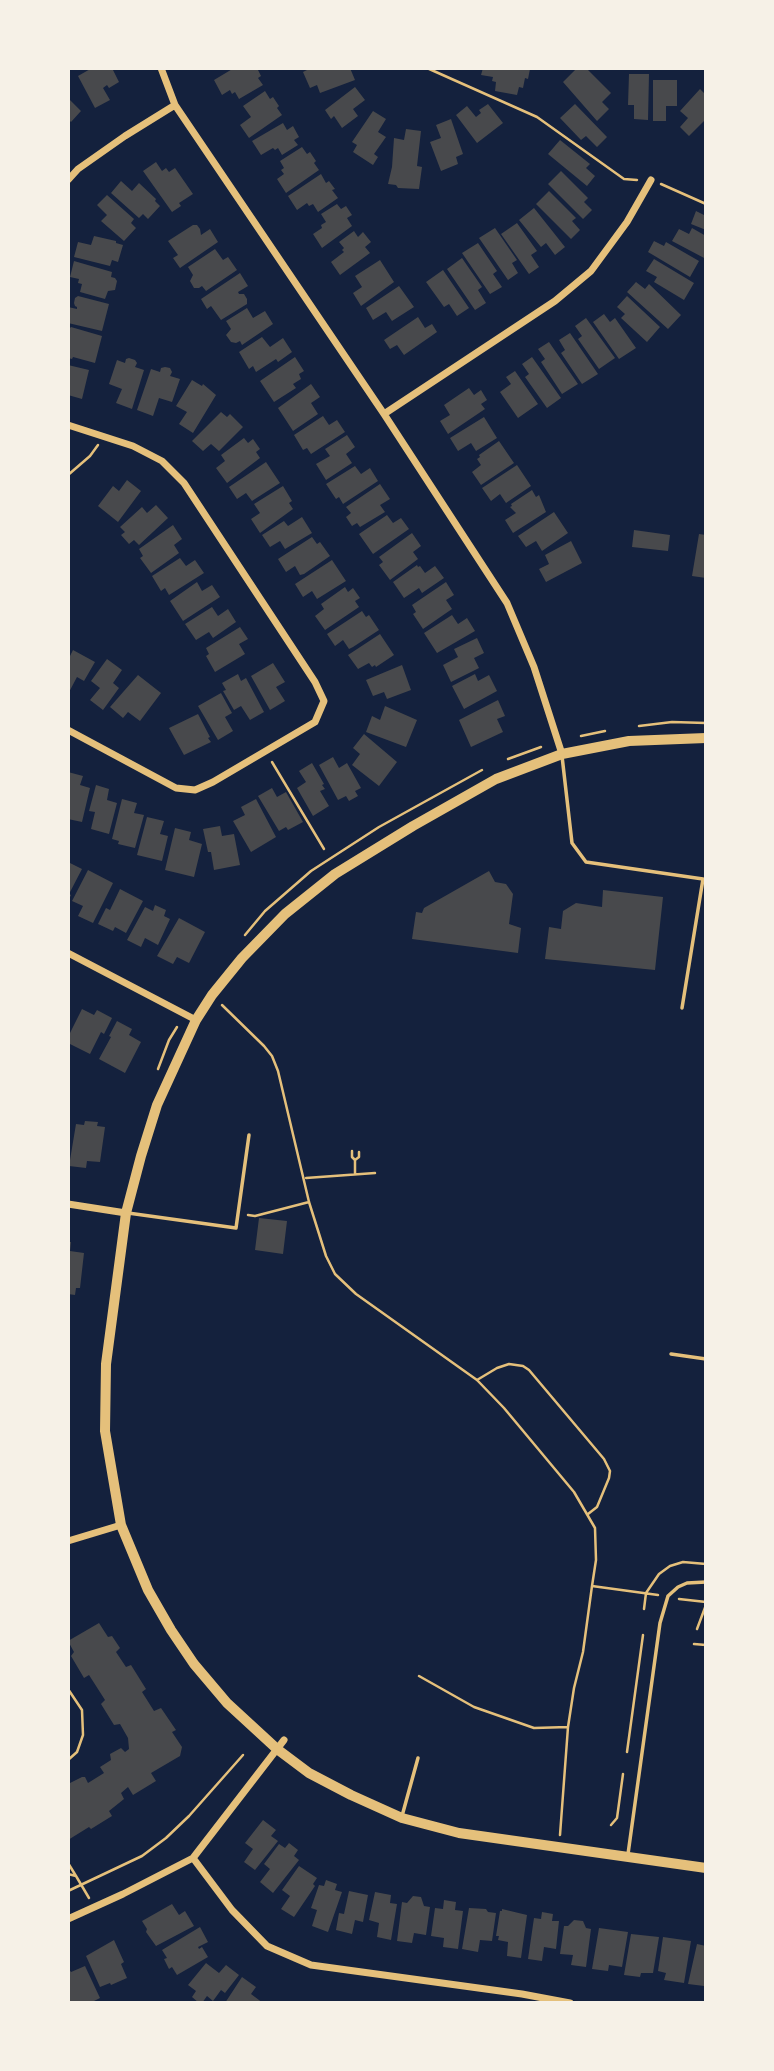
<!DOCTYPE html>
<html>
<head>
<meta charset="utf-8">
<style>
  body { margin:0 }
  #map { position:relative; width:774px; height:2071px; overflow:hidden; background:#14213d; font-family:Karla,sans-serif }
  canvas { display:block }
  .frame { position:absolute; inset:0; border:70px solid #f6f1e7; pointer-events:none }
</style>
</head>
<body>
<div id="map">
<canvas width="774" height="2071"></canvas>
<div class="frame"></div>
</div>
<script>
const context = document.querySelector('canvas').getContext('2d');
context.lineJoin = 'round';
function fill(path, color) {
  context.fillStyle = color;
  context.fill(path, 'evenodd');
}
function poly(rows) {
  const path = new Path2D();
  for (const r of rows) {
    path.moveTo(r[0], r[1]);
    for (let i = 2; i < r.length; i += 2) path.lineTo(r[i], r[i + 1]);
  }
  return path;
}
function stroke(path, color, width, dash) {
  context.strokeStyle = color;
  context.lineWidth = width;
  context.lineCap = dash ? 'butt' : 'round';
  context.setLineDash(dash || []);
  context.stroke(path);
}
fill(poly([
  [92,68,112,68,119,82,109,88,107,85,103,88,110,100,95,108,78,76],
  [234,68,257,68,261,76,258,78,263,85,239,99,235,92,232,94,230,90,222,95,214,80],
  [311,68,334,68,335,70,350,68,355,80,320,93,317,85,310,88,303,72],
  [483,68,527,68,530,69,528,79,525,78,523,88,519,87,517,95,495,91,496,82,492,81,493,77,481,75],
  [577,68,586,68,611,93,602,102,609,109,597,121,563,82],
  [629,74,649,74,648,120,634,119,634,105,628,105],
  [653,80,677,80,677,106,666,106,666,121,653,121],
  [355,87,365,100,353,109,358,116,342,128,334,116,331,119,325,110],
  [700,89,706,95,706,119,689,136,680,127,688,118,680,111],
  [265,91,270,99,273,97,279,106,277,108,282,115,249,138,240,125,251,117,243,106],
  [68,98,81,111,71,122,68,119],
  [488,104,503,123,477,143,456,115,467,106,476,117,481,113,479,110],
  [575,104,607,137,597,147,586,136,581,140,560,118],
  [373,111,386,119,378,132,386,137,374,154,378,157,373,165,353,152,357,145,352,142],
  [451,119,463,154,456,157,458,164,441,171,430,142,441,138,436,125],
  [283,123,287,130,293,126,299,137,294,140,298,145,282,155,278,148,275,150,273,148,261,155,252,141],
  [406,129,421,131,417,166,422,167,419,189,398,188,396,185,388,184,392,167,394,138,404,140],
  [560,140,590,164,586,168,595,176,587,186,548,154],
  [302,147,307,154,310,152,316,161,314,163,319,170,286,193,277,179,284,174,281,170,284,168,280,161],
  [156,162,162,171,166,168,169,172,175,168,193,194,179,203,181,206,172,212,143,171],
  [561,171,588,198,584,202,592,210,583,219,548,184],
  [321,174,326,183,329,181,335,189,332,190,338,198,318,212,313,204,309,206,307,203,297,210,288,196],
  [121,181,132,191,139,183,156,199,155,201,160,206,148,219,143,214,139,218,111,193],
  [549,191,576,218,572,221,580,230,571,239,536,204],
  [107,195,134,219,131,223,136,228,124,241,101,221,107,215,97,205],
  [337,204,341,209,346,206,352,215,347,218,352,226,322,248,313,234,322,228,321,225,326,222,321,214],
  [534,208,565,247,555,255,546,243,541,247,519,220],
  [696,211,706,216,706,230,691,224],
  [517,223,537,251,531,255,539,267,529,274,501,234],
  [193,225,197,225,200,229,201,235,210,229,218,242,180,268,173,258,178,255,168,241],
  [495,228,517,260,512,263,518,273,508,280,479,238],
  [692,228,706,236,706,259,672,241,679,229,689,234],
  [354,231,358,237,363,232,371,242,365,247,370,253,340,275,331,262,344,252,342,250,344,248,339,242],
  [94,236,116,241,116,243,123,245,118,262,112,260,110,266,74,257,78,242,91,245],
  [654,241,664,246,666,242,699,261,690,277,648,252],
  [478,243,497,271,493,274,502,287,490,294,462,253],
  [215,249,223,260,228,257,237,270,206,291,202,286,199,288,194,288,190,281,193,275,188,267],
  [462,258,482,287,478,290,486,303,475,310,447,269],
  [654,259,694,283,684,300,654,282,657,277,646,271],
  [380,260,394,282,361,306,353,293,362,287,355,276],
  [74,261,112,272,111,277,115,278,117,281,115,290,108,291,105,299,80,292,82,284,78,283,79,279,70,277],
  [443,270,469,308,457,316,449,304,444,307,426,282],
  [240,273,248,286,238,292,239,294,244,294,247,299,247,304,221,320,211,306,207,309,201,299],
  [636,282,645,289,649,284,681,315,668,329,627,292],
  [399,286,414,307,392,321,386,312,373,320,366,308],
  [78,296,109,304,102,331,68,323,68,307,77,309,77,307,75,306,74,303,75,298],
  [627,296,660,327,647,342,621,318,625,314,617,307],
  [247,308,253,318,265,311,273,324,242,345,240,341,236,343,231,342,226,335,231,329,226,321],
  [604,314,610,322,615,318,636,348,619,359,593,322],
  [418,317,425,328,432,324,437,332,404,355,397,345,390,349,384,340],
  [586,318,615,358,599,369,578,339,582,336,575,326],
  [71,327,102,336,95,363,73,357,72,359,68,358,68,330],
  [570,333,598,374,582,384,561,353,565,350,559,340],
  [262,337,270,347,283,338,292,352,278,362,276,359,256,372,253,366,249,369,239,352],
  [549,342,578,384,562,394,541,362,545,359,538,349],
  [295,357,304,371,299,374,301,379,293,384,296,388,274,402,260,381],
  [532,357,561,398,547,408,525,377,529,374,522,364],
  [129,358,135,360,137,363,135,367,144,370,132,409,116,403,122,389,109,384,117,360,125,363,126,359],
  [68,365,89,370,82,399,68,395],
  [165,367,170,368,172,372,170,376,180,379,172,402,159,398,153,416,137,410,151,369,160,372,161,368],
  [515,371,538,404,518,418,500,392,511,384,506,377],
  [192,380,202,386,203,384,216,395,193,433,179,424,187,412,176,406],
  [311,384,320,397,311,403,318,414,293,431,278,408],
  [469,388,474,395,481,390,487,400,481,404,485,409,448,434,440,421,450,415,444,405],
  [221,412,227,417,230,414,243,427,219,451,211,444,203,451,192,441],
  [323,416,329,425,337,420,345,432,311,454,307,448,303,450,294,435],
  [484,417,497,438,476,451,471,443,458,451,450,438],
  [347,435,355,447,346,454,352,463,326,480,316,464,330,456,325,449],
  [244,438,248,443,253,439,260,449,256,452,260,458,227,483,216,468,225,461,221,455],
  [499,441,514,463,481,485,472,472,481,465,477,459,480,457,479,455],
  [266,462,280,483,255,499,252,501,246,493,237,499,229,487],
  [517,465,531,486,506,503,500,494,491,501,482,488],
  [355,466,361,474,370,468,378,481,343,504,339,497,336,499,326,484],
  [127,480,141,491,118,522,98,506,113,486,119,491],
  [380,484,390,499,380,505,385,512,360,527,357,523,352,526,346,517,351,513,346,507],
  [283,486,292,501,289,503,293,509,260,533,251,519,260,513,254,504],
  [532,490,536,497,539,495,546,512,513,533,505,520,516,513,510,507,512,506,511,504],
  [156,505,168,518,139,545,134,540,129,544,121,535,125,532,120,527,142,507,147,513],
  [554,512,568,533,542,551,536,541,526,547,518,536],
  [387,515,393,523,401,518,409,529,373,554,359,534],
  [302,517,312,533,285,549,280,541,270,547,262,535,284,521,288,526],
  [173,525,182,539,174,545,179,553,151,573,140,558,143,556,139,549],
  [634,530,670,535,668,551,632,547],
  [412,533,421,546,413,552,418,559,390,580,379,565,383,562,379,557],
  [699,534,706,535,706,578,692,576],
  [312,537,317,544,320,542,330,556,304,574,300,575,295,566,286,572,278,559],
  [571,541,582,563,546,582,539,569,549,564,545,555],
  [180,558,186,566,195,560,204,573,169,595,165,588,161,591,152,576],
  [332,560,346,581,317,599,312,591,303,597,295,584],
  [417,565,418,567,420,566,425,573,435,566,444,578,422,593,419,588,404,598,393,582],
  [197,582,202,591,212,585,220,597,183,621,170,601],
  [446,582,454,595,446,600,452,609,423,629,413,614,416,612,412,605],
  [345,587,348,592,353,588,360,598,355,601,359,607,325,630,315,616,324,609,321,604],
  [212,607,218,616,228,609,236,622,213,638,209,632,196,640,185,624],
  [362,611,366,617,369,615,379,630,353,647,349,649,343,640,335,646,327,634],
  [452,615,458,624,467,618,475,631,437,653,424,633],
  [240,627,248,639,239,644,245,654,215,672,206,656,209,654,206,648],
  [380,634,394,655,376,667,375,665,372,667,369,663,358,669,348,655],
  [477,638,484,653,474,658,479,668,451,682,443,665,458,657,454,649],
  [73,650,95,662,84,681,77,677,68,694,68,660],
  [107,659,122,670,113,683,119,688,103,710,90,700,100,688,91,681],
  [273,663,285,682,276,687,285,701,270,710,251,676],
  [402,665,411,690,387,699,384,692,373,696,366,680],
  [238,674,241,681,246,678,264,712,250,720,241,706,234,710,223,691,226,690,222,683],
  [475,674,478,681,489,675,497,691,464,709,452,686],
  [138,675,161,693,140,721,128,712,123,718,110,707],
  [221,693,232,713,225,717,233,731,218,740,198,706],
  [498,700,505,716,497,719,503,732,471,747,459,720],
  [385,706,417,720,406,747,366,732,372,716,380,720],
  [198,714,210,737,208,738,211,742,184,755,169,728],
  [364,734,397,762,379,786,352,765,360,754,353,748],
  [333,757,339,768,347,763,361,788,355,791,358,796,349,801,346,796,338,800,319,765],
  [312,763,324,784,322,785,325,789,320,791,329,806,313,816,297,788,306,782,299,771],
  [68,772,83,776,80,785,90,788,82,822,68,819],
  [96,785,109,789,107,800,117,803,109,834,91,829,95,812,89,811],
  [272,788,277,797,286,792,303,822,288,830,286,827,279,831,258,796],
  [122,799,137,803,134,813,144,815,135,848,118,844,119,841,112,839],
  [256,799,276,837,251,852,233,821,245,815,241,807],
  [147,817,164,821,160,834,168,836,162,861,137,855],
  [220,826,222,836,234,834,240,865,214,870,211,852,208,852,203,829],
  [175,828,191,832,189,840,202,844,194,877,165,870],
  [68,862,82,869,69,894,71,895,68,901],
  [88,870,113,883,93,923,78,916,83,906,72,901],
  [489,871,495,882,506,884,513,894,509,924,521,928,518,953,412,939,416,912,422,913,424,908],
  [120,889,143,901,126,933,115,927,113,931,98,924,106,908,110,910],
  [603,890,663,897,655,970,545,959,549,927,561,929,563,911,576,903,602,907],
  [155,905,166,910,164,916,170,919,158,945,145,938,141,947,127,940,145,907,153,911],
  [179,918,205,932,189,963,177,957,173,964,157,956],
  [82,1009,94,1015,97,1010,112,1018,104,1034,101,1032,90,1054,68,1043,68,1037],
  [117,1021,132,1029,129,1035,141,1042,125,1073,99,1059,111,1037,109,1036],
  [85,1121,98,1122,97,1126,105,1127,100,1162,87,1161,86,1168,69,1166,76,1124,84,1125],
  [259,1218,287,1221,283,1254,255,1250],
  [68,1242,71,1242,70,1251,84,1253,80,1288,76,1288,75,1295,68,1294],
  [99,1623,108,1637,112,1636,120,1648,116,1652,126,1667,131,1665,146,1689,142,1692,154,1711,161,1708,176,1730,172,1732,182,1747,180,1756,151,1773,156,1781,133,1795,128,1787,121,1793,124,1799,109,1811,112,1816,91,1829,89,1827,68,1840,68,1784,82,1777,85,1777,88,1783,104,1773,100,1767,111,1760,110,1754,121,1748,125,1752,129,1749,128,1738,120,1724,114,1725,101,1704,105,1700,89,1675,84,1678,71,1656,74,1652,68,1641],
  [263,1820,276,1830,271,1836,278,1841,255,1870,244,1862,253,1849,245,1843],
  [289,1843,298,1850,294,1856,299,1860,273,1893,260,1882,270,1869,264,1864,279,1844,285,1848],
  [299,1866,317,1878,313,1884,315,1886,294,1917,281,1909,290,1896,282,1890],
  [326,1880,337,1884,335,1890,342,1892,328,1932,312,1926,317,1910,311,1908,319,1885,324,1886],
  [349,1891,368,1895,363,1922,355,1920,352,1934,336,1930,339,1913,344,1914],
  [375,1892,391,1895,390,1903,397,1904,391,1940,377,1937,379,1923,369,1920],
  [413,1896,421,1897,424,1906,430,1907,426,1935,414,1933,412,1943,397,1941,402,1902,407,1903],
  [444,1900,456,1902,455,1910,463,1911,458,1949,443,1947,444,1938,431,1936,435,1908,443,1909],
  [172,1904,179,1915,185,1911,194,1926,156,1946,146,1932,147,1929,142,1921],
  [469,1908,486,1909,488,1912,496,1913,492,1941,480,1940,478,1952,462,1949],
  [502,1909,527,1915,521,1958,507,1956,508,1942,498,1940,499,1936,496,1936,500,1911,502,1911],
  [542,1912,553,1914,552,1921,559,1921,556,1949,544,1947,542,1961,528,1959,534,1918,541,1919],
  [574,1920,583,1921,586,1928,591,1929,586,1967,571,1965,573,1955,560,1954,564,1926,568,1926],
  [200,1927,208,1942,198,1947,199,1949,202,1947,208,1957,177,1975,172,1967,169,1969,164,1959,167,1958,162,1950],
  [599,1928,628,1932,622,1967,609,1965,608,1971,592,1969],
  [631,1934,659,1937,653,1973,641,1973,640,1977,624,1975],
  [663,1937,691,1941,684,1983,664,1980,666,1973,658,1971],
  [114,1940,124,1962,121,1964,127,1978,111,1985,110,1983,100,1987,86,1956],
  [697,1944,706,1946,706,1978,704,1986,688,1984],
  [206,1963,219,1973,226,1965,239,1975,225,1993,221,1990,213,2001,207,1996,202,2003,199,2003,192,1997,196,1991,188,1985],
  [85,1966,100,1998,90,2003,70,2003,68,1968,71,1972],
  [242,1977,256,1987,251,1994,263,2003,225,2003]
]), '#48494c');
stroke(poly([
  [427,68,537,117,624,179,637,180],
  [661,184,706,204],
  [68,475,90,456,98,445],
  [639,726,672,722,706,723],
  [581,736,605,731],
  [508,759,541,747],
  [272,762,324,849],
  [245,935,265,911,311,871,379,827,482,770],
  [222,1005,264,1046,272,1056,278,1071,309,1202,326,1256,335,1274,356,1294,477,1380,504,1408,574,1492,595,1528,596,1560,592,1586,583,1652,574,1688,568,1727,560,1835],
  [158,1069,169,1040,177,1027],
  [352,1151,352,1157,355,1160,359,1157,359,1152],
  [355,1174,355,1160],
  [306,1178,375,1173],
  [248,1215,255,1216,309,1202],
  [477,1380,497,1368,509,1364,523,1366,529,1370,604,1459,610,1471,609,1478,597,1507,588,1514],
  [592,1586,658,1595],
  [679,1599,706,1602],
  [644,1609,646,1593,659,1574,670,1566,683,1562,706,1564],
  [697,1629,706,1605],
  [694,1644,706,1645],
  [419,1676,474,1707,534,1728,568,1727],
  [68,1689,82,1710,83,1735,77,1752,68,1760],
  [627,1752,643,1635],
  [611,1825,617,1818,623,1774],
  [68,1863,76,1876],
  [68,1874,76,1876,89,1898],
  [68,1891,142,1856,166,1838,189,1816,243,1755]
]), '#e5c07b', 2.5);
stroke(poly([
  [562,756,572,843,586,862,703,879,682,1008],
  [128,1213,236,1228,249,1135],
  [671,1354,706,1359],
  [402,1816,418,1758],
  [628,1854,660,1623,668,1596,678,1587,687,1583,706,1582]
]), '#e5c07b', 3.5);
stroke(poly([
  [161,68,175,105,384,414,507,603,534,667,562,754],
  [68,180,78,169,125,136,175,105],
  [384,414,555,301,591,271,627,222,651,180],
  [68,425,133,446,162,461,184,483,315,682,324,701,315,722,213,782,195,790,176,788,68,730],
  [68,953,196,1020],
  [68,1204,126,1213],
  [68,1541,121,1525],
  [193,1858,232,1910,267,1946,311,1965,522,1994,570,2003],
  [68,1919,123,1894,193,1858,284,1740]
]), '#e5c07b', 7);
stroke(poly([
  [706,738,629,741,562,754,496,779,413,826,335,874,285,914,242,958,212,995,196,1020,157,1105,141,1156,126,1213,106,1364,105,1431,121,1525,148,1590,171,1630,194,1664,227,1703,277,1749,309,1773,351,1795,402,1818,459,1833,706,1868]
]), '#e5c07b', 10);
</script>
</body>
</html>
